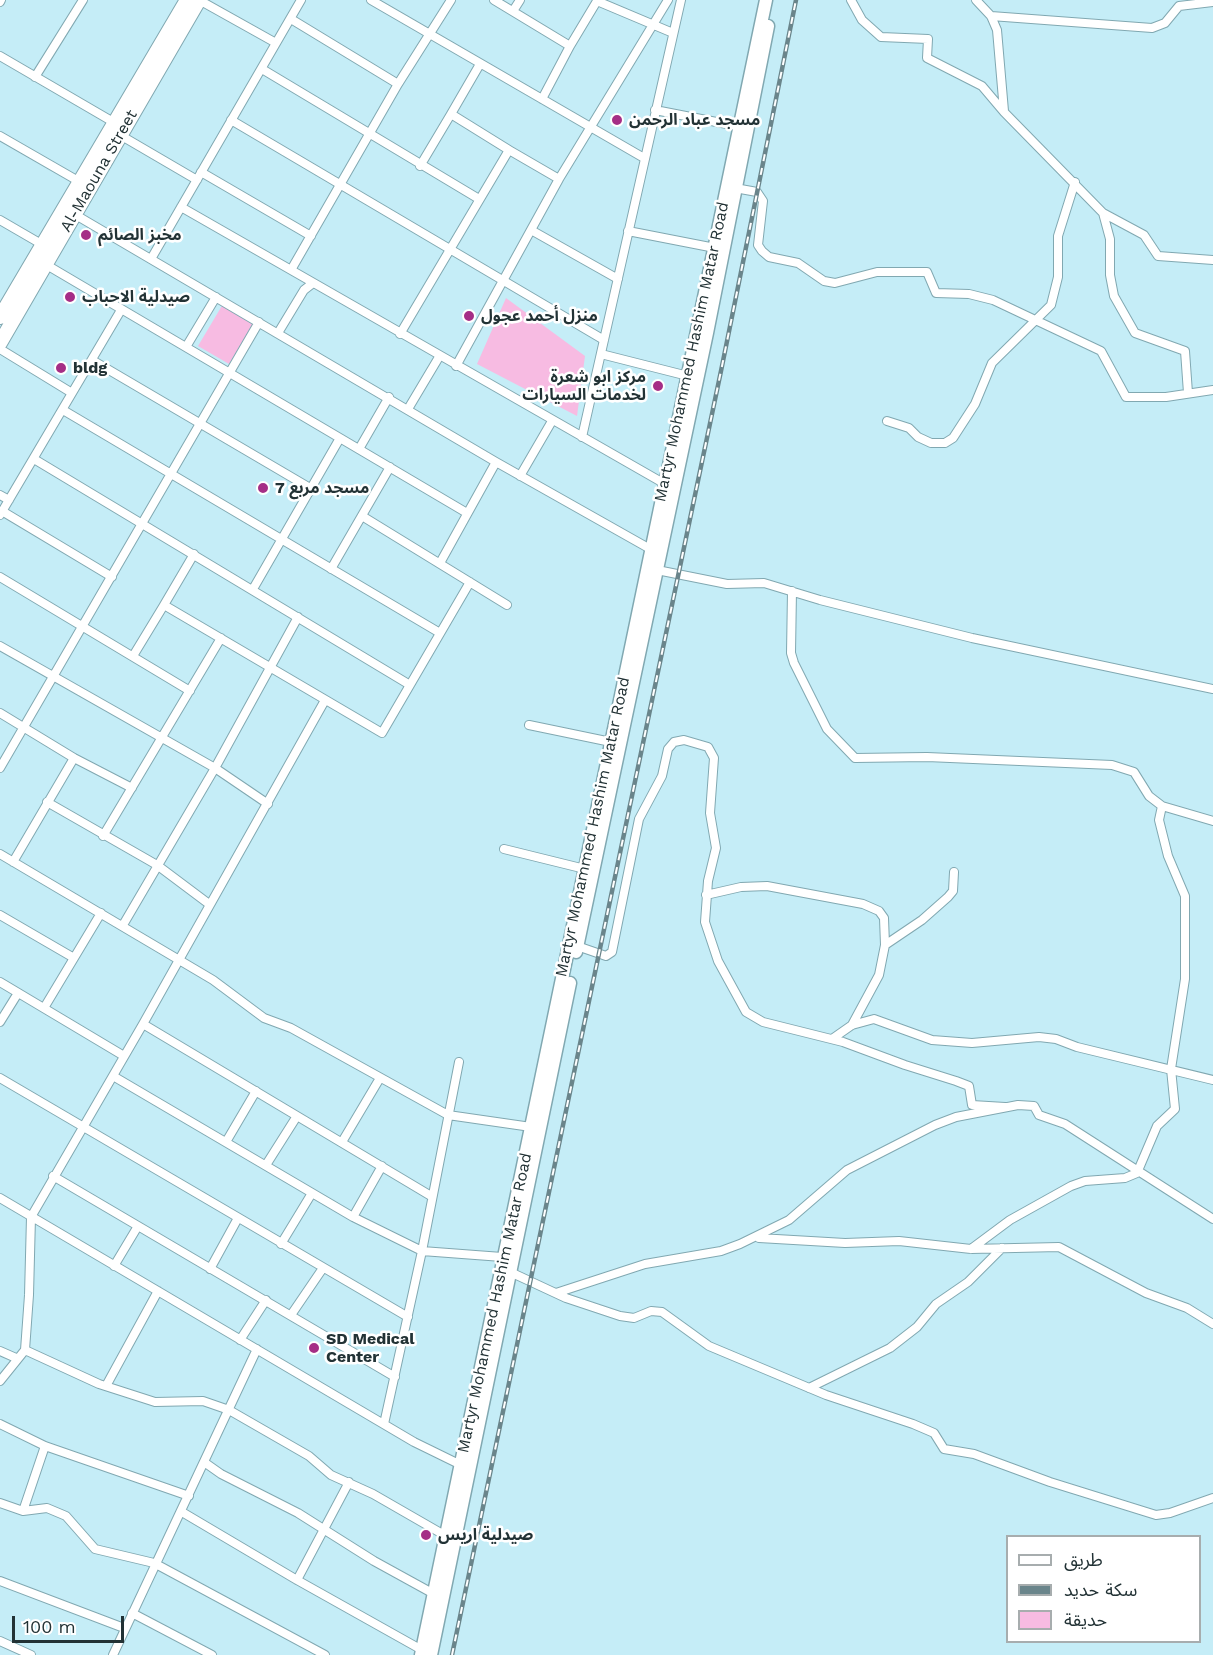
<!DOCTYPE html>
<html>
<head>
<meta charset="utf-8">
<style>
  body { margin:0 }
  #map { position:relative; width:1213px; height:1655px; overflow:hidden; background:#c5edf7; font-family:"Work Sans","Noto Sans Arabic",sans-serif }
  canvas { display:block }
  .legend { position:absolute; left:1006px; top:1535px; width:195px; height:108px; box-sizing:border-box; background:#fff; border:2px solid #a7adae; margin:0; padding:8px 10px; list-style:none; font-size:18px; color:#223235 }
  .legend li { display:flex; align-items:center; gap:12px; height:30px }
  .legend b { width:30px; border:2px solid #a7adae }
  .scale { position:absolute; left:12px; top:1616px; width:112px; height:27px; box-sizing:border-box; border:3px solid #223235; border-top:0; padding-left:8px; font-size:18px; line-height:21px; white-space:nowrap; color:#223235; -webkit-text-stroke:4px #fff; paint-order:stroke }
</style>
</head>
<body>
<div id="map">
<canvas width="1213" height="1655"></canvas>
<ul class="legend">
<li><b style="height:8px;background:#fff"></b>طريق</li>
<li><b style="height:8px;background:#6a858b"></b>سكة حديد</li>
<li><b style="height:16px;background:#f7bbe2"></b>حديقة</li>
</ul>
<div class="scale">100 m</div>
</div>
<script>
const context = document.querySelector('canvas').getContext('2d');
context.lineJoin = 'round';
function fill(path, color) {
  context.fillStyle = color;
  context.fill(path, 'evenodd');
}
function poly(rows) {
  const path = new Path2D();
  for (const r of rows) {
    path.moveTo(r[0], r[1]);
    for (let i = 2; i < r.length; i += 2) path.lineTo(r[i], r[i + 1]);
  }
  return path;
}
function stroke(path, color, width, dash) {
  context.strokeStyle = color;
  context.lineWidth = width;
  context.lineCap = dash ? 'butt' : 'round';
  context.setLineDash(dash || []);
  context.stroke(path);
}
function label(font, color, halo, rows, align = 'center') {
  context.font = font + ' "Work Sans","Noto Sans Arabic",sans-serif';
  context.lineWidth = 5;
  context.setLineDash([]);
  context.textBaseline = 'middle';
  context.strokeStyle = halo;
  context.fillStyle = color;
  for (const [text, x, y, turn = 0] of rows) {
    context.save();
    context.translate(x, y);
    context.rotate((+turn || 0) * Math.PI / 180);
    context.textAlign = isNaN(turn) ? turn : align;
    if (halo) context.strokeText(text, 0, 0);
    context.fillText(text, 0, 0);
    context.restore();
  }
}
fill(poly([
  [506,298,585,356,577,416,477,364],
  [223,304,254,323,229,364,198,346]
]), '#f7bbe2');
const minor = poly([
  [199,0,276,43],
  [371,0,644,158],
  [494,0,570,46,542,99],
  [851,0,862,20,881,37,928,39,927,58,982,86,1004,112,1103,213,1144,235,1158,256,1213,260],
  [976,0,991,16,997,30,1004,111],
  [0,2,1,0],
  [513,11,520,0],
  [991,16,1152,28,1165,23,1179,6,1213,2],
  [291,19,398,84],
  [570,46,597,1,673,33],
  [0,56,115,123],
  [262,69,479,199],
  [35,77,83,0],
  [655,110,742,127],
  [451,114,480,64],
  [231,120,604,340],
  [120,135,197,180],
  [0,136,80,182],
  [420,166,451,114,509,150],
  [201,172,311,236],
  [735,188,757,192,763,201,758,245,762,251,769,257,798,263,824,281,835,283,877,272,927,272,936,293,969,294,993,300,1101,351,1126,397,1166,397,1213,390],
  [181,207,665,484],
  [1103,213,1110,239,1110,275,1114,296,1135,333,1185,351,1188,393],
  [74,214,496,462,652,550],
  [0,220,43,245],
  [531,230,618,279],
  [628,231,715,248],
  [151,259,301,0],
  [45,264,467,513],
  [291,270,398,84,451,0],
  [278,333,304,290,313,283],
  [400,334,509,150,559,179],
  [186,347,216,297],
  [0,349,72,393],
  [601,354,688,376],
  [92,360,310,488],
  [456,366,559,179,668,0],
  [408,409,439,357],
  [63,410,440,633],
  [887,421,909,428,918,437,931,443,945,443,953,438,975,404,992,363,1051,305,1058,277,1058,236,1075,182],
  [582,437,681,0],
  [359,449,389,397],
  [34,459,410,685],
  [520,476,552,421],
  [0,495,9,500],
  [2,511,112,577],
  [0,515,121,310],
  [362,516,507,605],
  [194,554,164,605,382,733,470,582],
  [440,563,496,462],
  [331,569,390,467],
  [657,570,727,584,764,583,820,600,972,638,1213,689],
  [0,577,190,691],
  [253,589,340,438],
  [792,591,791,653,794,663,827,729,855,758,927,757,1112,765,1134,772,1149,796,1162,806,1213,821],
  [0,646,215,768,268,804],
  [133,656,164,605],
  [0,713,74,758,132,788],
  [529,725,611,742],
  [0,768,259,322],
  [47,802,157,865,209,904],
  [103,836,221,638],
  [504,849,585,869],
  [0,854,213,980,264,1018,291,1028,448,1115,531,1127],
  [13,862,74,758],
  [706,895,741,887,767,886,863,904,879,911,884,918,885,945],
  [0,915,74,958],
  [123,925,215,768,298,617],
  [577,946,606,956,612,952,639,819,662,776,668,749,674,742,684,740,708,747,714,758,710,813,716,848,708,881,705,922,718,961,746,1012,763,1022,843,1042,905,1065,956,1081,969,1086,972,1105,1005,1107],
  [0,982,124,1056],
  [44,1008,101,913],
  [0,1022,18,993],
  [143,1024,431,1196],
  [852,1025,879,975,885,945,922,920,948,897,953,891,954,872],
  [832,1039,852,1025,874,1019,932,1040,972,1043,1039,1037,1056,1039,1077,1047,1213,1080],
  [113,1076,353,1217,422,1251,502,1257],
  [0,1078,408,1317],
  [226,1142,256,1091],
  [342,1142,380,1078],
  [266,1165,297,1116],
  [53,1176,395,1377],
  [0,1198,414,1442,461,1465],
  [353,1217,382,1166],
  [759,1238,845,1243,899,1241,971,1249,1059,1247,1146,1293,1187,1308,1213,1324],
  [281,1244,312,1193],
  [971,1249,1010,1220,1071,1186,1085,1181,1125,1178,1137,1173,1157,1126,1175,1109,1171,1069,1185,979,1185,896,1168,856,1159,820,1162,806],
  [114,1266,138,1226],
  [210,1269,238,1218],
  [508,1271,566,1298,620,1316,634,1318,651,1311,662,1312,709,1346,826,1395,913,1424,934,1433,944,1449,974,1454,1050,1482,1156,1515,1170,1513,1213,1498],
  [556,1293,645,1264,721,1251,740,1244,789,1220,847,1170,935,1125,956,1117,1018,1105,1034,1106,1039,1115,1065,1124,1213,1219],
  [291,1315,323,1268],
  [240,1340,266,1300],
  [25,1350,99,1384,155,1402,203,1401,229,1410,309,1456,331,1475,373,1494,446,1536],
  [0,1351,16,1358],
  [0,1381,25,1350,29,1295,31,1217,143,1024,324,702],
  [106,1386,158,1291],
  [809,1388,890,1348,917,1327,936,1304,968,1282,1002,1248],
  [0,1424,45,1446,189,1496],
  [384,1424,422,1251,459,1062],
  [204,1462,221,1474,298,1513,374,1561,434,1594],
  [0,1503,23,1511,47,1508,66,1516,95,1549,154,1563,325,1655],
  [23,1511,45,1446],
  [182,1512,297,1580,422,1650],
  [297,1580,349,1482],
  [0,1581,124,1628],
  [132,1613,212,1655],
  [0,1641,31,1655],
  [113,1655,257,1349]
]);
const primary = poly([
  [576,952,707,333,768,26],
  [421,1655,766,0],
  [431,1655,570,983]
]);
const trunk = poly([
  [0,317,187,0],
  [0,343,199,0]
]);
stroke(minor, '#81a8b1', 10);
stroke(primary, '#81a8b1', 15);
stroke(trunk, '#81a8b1', 16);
stroke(minor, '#fff', 8);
stroke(primary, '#fff', 12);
stroke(trunk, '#fff', 14);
const rail = poly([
  [452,1655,721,371,796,0]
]);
stroke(rail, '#6a858b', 4.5);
stroke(rail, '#fff', 2, [7]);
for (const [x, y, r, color] of [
  [617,120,6,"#a52e86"],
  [86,235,6,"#a52e86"],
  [70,297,6,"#a52e86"],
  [469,316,6,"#a52e86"],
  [61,368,6,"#a52e86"],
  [658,386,6,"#a52e86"],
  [263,488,6,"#a52e86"],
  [314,1348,6,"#a52e86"],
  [426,1535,6,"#a52e86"]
]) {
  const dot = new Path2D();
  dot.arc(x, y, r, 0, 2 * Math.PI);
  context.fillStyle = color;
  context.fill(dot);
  stroke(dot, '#fff', 2);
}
label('bold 16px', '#223235', '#fff', [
  ["مسجد عباد الرحمن",629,120],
  ["مخبز الصائم",98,235],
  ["صيدلية الاحباب",82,297],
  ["منزل أحمد عجول",481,316],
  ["bldg",73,368],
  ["مركز ابو شعرة",646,377,"right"],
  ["لخدمات السيارات",646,395,"right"],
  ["مسجد مربع 7",275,488],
  ["SD Medical",326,1339],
  ["Center",326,1357],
  ["صيدلية اريس",438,1535]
], 'left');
label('16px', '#223235', '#fff', [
  ["Al-Maouna Street",99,171,-60],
  ["Martyr Mohammed Hashim Matar Road",692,352,-78],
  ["Martyr Mohammed Hashim Matar Road",593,827,-78],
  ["Martyr Mohammed Hashim Matar Road",495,1303,-78]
]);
</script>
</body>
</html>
